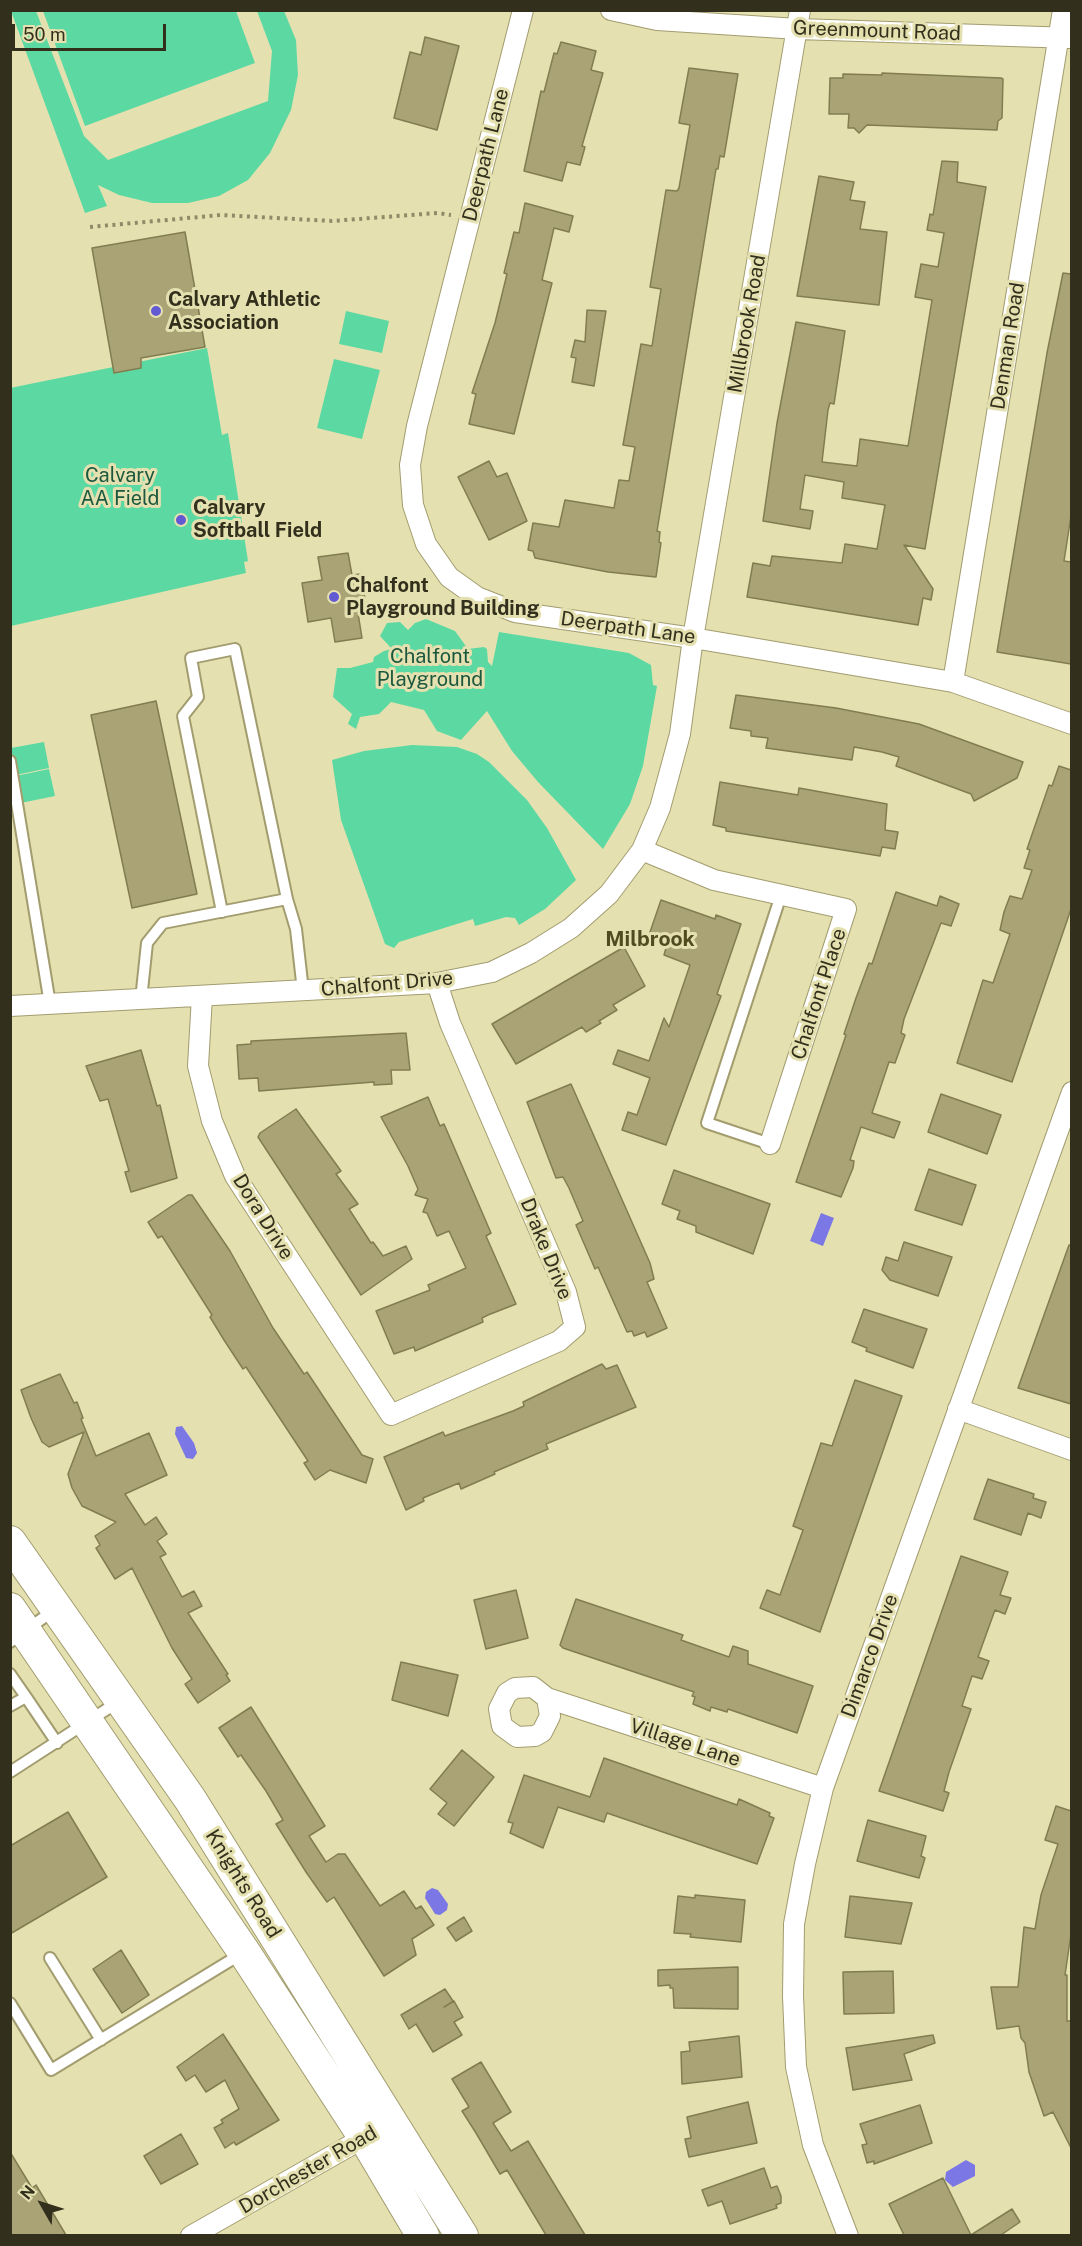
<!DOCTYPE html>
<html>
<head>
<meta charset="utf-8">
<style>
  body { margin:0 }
  #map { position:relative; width:1082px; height:2246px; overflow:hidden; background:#e5e0b0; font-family:"Public Sans",sans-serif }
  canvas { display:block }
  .frame { position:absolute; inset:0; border:12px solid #32301d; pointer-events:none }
  .north { position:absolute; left:12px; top:2174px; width:60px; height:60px; -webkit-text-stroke:4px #e5e0b0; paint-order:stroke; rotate:309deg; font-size:16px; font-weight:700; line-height:24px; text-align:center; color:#32301d }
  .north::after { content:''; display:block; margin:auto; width:21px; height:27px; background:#32301d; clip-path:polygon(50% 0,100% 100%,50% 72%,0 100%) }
  .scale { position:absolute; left:12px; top:24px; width:154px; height:27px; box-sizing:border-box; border:3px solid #32301d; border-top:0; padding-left:8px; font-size:18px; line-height:21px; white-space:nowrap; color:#32301d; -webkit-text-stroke:4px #e5e0b0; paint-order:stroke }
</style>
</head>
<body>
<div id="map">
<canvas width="1082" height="2246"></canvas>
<div class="frame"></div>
<div class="north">N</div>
<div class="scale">50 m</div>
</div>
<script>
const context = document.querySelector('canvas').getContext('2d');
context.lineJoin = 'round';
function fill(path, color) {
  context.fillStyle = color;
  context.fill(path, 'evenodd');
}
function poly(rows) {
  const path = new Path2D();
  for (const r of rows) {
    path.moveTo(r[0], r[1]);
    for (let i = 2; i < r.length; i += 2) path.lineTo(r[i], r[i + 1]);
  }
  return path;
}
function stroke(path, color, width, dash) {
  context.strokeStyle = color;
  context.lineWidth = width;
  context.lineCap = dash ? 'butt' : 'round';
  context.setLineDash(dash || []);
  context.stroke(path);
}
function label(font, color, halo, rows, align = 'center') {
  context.font = font + ' "Public Sans",sans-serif';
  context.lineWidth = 6;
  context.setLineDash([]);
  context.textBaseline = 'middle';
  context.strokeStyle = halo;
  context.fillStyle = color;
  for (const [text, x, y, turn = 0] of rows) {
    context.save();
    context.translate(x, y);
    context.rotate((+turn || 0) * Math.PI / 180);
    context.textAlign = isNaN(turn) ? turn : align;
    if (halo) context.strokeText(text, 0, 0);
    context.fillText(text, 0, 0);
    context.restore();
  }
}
fill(poly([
  [11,11,36,11,84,136,108,160,268,101,272,51,257,11,284,11,296,40,298,75,291,110,270,153,248,180,219,196,188,203,152,203,119,195,98,185,107,206,85,213],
  [43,11,236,11,255,63,85,126],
  [346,311,389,321,382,353,339,344],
  [207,348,222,435,228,433,248,561,244,562,246,573,11,626,10,388],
  [334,359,380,370,362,439,317,428],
  [426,619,455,631,468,649,484,647,487,649,488,662,492,666,499,632,629,653,651,665,653,685,657,686,643,766,630,804,603,849,538,782,512,751,487,711,461,740,437,731,424,710,391,702,379,714,360,717,356,729,348,724,352,714,333,697,337,668,350,668,373,662,374,657,384,651,392,649,380,636,387,623,400,622,408,630,415,623],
  [44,742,49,768,11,776,11,748],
  [412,745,457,747,477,754,489,762,527,800,547,828,576,880,545,909,519,925,515,918,506,917,475,926,473,919,399,942,394,948,385,944,341,820,332,760,364,751],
  [49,769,55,796,11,805,11,777]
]), '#5cd9a2');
fill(poly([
  [821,1213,834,1218,823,1246,810,1241],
  [182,1426,194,1443,197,1453,193,1459,186,1458,175,1434,176,1427],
  [432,1888,438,1890,448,1904,447,1910,440,1915,435,1914,425,1898,426,1892],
  [966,2160,975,2165,975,2176,953,2187,945,2180,946,2172]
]), '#7b78e5');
const building = poly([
  [425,37,459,46,437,130,394,118,410,52,421,55,425,37],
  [561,42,596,51,591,70,603,73,582,146,585,147,580,165,567,162,562,181,524,171,541,91,544,92,554,53,557,54,561,42],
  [689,68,738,74,724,157,720,156,718,169,716,169,657,531,660,532,659,542,661,543,656,577,608,572,535,558,533,551,528,550,533,523,559,527,565,500,614,508,619,480,629,481,635,447,623,445,641,344,652,346,661,289,650,287,666,190,677,191,679,188,690,125,679,123,689,68],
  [882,73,1001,78,1003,79,1002,118,998,121,997,130,867,125,859,133,854,128,848,128,849,114,829,114,830,78,843,78,843,74,882,75,882,73],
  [942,161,958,162,957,182,986,187,925,549,904,545,933,589,931,600,923,598,918,625,747,597,753,563,770,566,772,556,842,563,845,544,877,549,885,505,842,498,844,482,805,475,800,509,813,511,810,529,763,521,777,423,796,322,845,331,834,404,830,403,828,410,822,462,857,466,860,439,908,446,932,300,915,297,921,264,938,267,944,233,927,230,930,214,933,215,942,161],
  [819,176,854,182,850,200,865,202,860,229,887,232,879,305,797,296,819,176],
  [525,203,573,216,569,232,554,228,542,280,552,283,514,434,469,424,476,394,472,393,495,323,507,274,504,273,514,232,519,233,525,203],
  [185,232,205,347,141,358,141,368,114,373,92,248,185,232],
  [1063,273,1071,274,1071,516,1064,561,1071,562,1071,664,997,652,1047,353,1063,273],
  [587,310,606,311,594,386,572,382,576,358,571,357,575,340,585,342,587,310],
  [489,461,497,477,507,473,527,521,489,540,458,477,489,461],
  [348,553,352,575,361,574,367,611,358,613,362,638,335,642,331,618,308,622,302,583,322,580,318,557,348,553],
  [736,695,836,708,919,724,1023,762,1017,778,974,801,971,794,896,766,899,757,882,752,854,747,852,760,766,748,768,738,751,736,751,731,730,728,736,695],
  [156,701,197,894,132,908,91,715,156,701],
  [1059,766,1071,770,1071,909,1012,1082,957,1063,983,980,993,983,1010,934,1000,930,1004,912,1010,896,1022,899,1032,870,1024,868,1030,850,1027,849,1049,785,1052,786,1059,766],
  [720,782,798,795,799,788,887,804,885,830,898,832,895,849,882,847,880,856,726,831,726,828,713,825,720,782],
  [896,892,937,906,940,896,959,904,951,926,941,923,904,1019,901,1033,905,1035,895,1063,889,1062,872,1113,900,1122,894,1138,861,1127,850,1160,854,1161,853,1168,841,1197,796,1182,846,1035,844,1034,856,998,869,963,872,964,896,892],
  [661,900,715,919,716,915,741,924,717,994,721,996,666,1145,622,1130,628,1112,637,1115,650,1078,613,1064,618,1050,649,1061,664,1018,669,1027,690,965,664,955,668,941,649,935,661,900],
  [624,947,645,986,613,1005,617,1010,599,1021,601,1023,586,1032,582,1027,516,1064,492,1024,624,947],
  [406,1033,410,1070,391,1070,392,1084,374,1085,374,1082,259,1091,258,1078,239,1079,237,1045,251,1044,251,1041,406,1033],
  [141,1050,157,1106,160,1105,177,1178,131,1192,125,1172,129,1171,108,1099,100,1101,86,1066,141,1050],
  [571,1084,650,1263,654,1279,647,1282,667,1328,647,1337,645,1332,634,1336,632,1331,627,1332,598,1267,595,1269,576,1225,583,1221,569,1188,563,1177,556,1178,527,1102,571,1084],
  [941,1094,1001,1115,987,1154,928,1132,941,1094],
  [428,1097,440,1126,444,1124,491,1233,486,1236,516,1304,488,1315,482,1318,483,1322,415,1351,414,1347,394,1354,376,1311,430,1290,428,1285,466,1268,449,1231,437,1236,427,1213,423,1212,428,1199,415,1195,418,1189,408,1166,381,1117,428,1097],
  [296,1109,341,1171,336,1174,358,1204,349,1209,371,1243,373,1242,383,1256,406,1246,412,1259,361,1295,258,1137,260,1133,296,1109],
  [929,1169,976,1185,962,1225,915,1210,929,1169],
  [674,1170,770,1204,753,1254,696,1232,696,1226,677,1219,680,1211,662,1204,674,1170],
  [188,1195,192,1195,230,1251,273,1328,304,1374,307,1372,362,1455,373,1459,366,1483,330,1470,315,1480,304,1463,308,1461,246,1367,243,1369,224,1340,210,1317,212,1315,162,1236,158,1238,148,1222,188,1195],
  [904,1242,952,1257,938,1296,890,1280,882,1270,886,1257,898,1261,904,1242],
  [1069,1245,1071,1245,1071,1404,1018,1388,1069,1245],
  [864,1309,927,1329,913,1368,866,1351,867,1348,852,1342,864,1309],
  [602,1364,606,1369,617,1365,636,1407,546,1444,548,1449,494,1472,495,1474,461,1489,459,1483,423,1498,424,1501,406,1510,384,1457,443,1432,445,1436,513,1411,524,1406,523,1402,602,1364],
  [60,1374,74,1403,77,1402,83,1418,81,1419,96,1456,149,1433,167,1475,125,1494,145,1525,156,1517,167,1534,157,1541,166,1554,160,1557,182,1597,194,1591,202,1606,188,1613,228,1674,226,1675,230,1681,198,1703,185,1684,192,1679,172,1648,132,1568,115,1579,96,1548,100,1545,95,1536,116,1522,82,1506,72,1488,68,1474,84,1432,49,1447,42,1442,31,1418,21,1390,60,1374],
  [855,1380,902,1396,820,1632,760,1608,767,1590,780,1595,803,1530,793,1526,815,1461,821,1443,832,1446,855,1380],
  [988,1479,1034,1494,1033,1498,1046,1502,1041,1518,1028,1513,1021,1535,974,1519,988,1479],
  [961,1556,1008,1572,1000,1595,1011,1598,1005,1614,995,1610,978,1657,989,1661,982,1679,972,1676,962,1706,971,1709,949,1772,944,1791,949,1793,943,1811,879,1791,961,1556],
  [516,1590,528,1638,486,1649,474,1600,516,1590],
  [576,1599,683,1635,681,1640,729,1657,733,1646,748,1651,748,1664,813,1686,797,1733,728,1709,727,1712,711,1707,710,1711,693,1704,695,1697,692,1696,694,1692,563,1648,560,1645,576,1599],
  [401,1662,458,1675,448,1716,392,1700,401,1662],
  [251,1707,325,1826,309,1836,326,1862,338,1854,345,1854,380,1906,404,1891,416,1909,421,1906,434,1925,412,1939,416,1955,384,1976,334,1897,327,1902,306,1872,276,1824,283,1820,266,1791,241,1755,238,1757,219,1728,251,1707],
  [462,1750,494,1777,454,1826,438,1814,447,1803,430,1789,462,1750],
  [604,1758,737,1805,739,1799,770,1813,769,1816,774,1818,757,1864,607,1813,604,1822,558,1807,543,1848,510,1833,513,1823,508,1822,524,1775,590,1797,604,1758],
  [1056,1806,1071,1811,1071,1934,1065,1975,1067,1975,1067,2021,1071,2021,1071,2148,1053,2112,1044,2116,1029,2072,1025,2043,1021,2038,1019,2026,997,2029,991,1987,1018,1987,1024,1927,1035,1929,1041,1895,1058,1844,1045,1840,1056,1806],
  [68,1812,107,1877,10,1934,10,1846,68,1812],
  [868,1820,926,1836,921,1856,925,1858,919,1878,857,1861,868,1820],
  [695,1895,745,1900,741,1942,690,1937,691,1934,674,1933,678,1896,695,1898,695,1895],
  [850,1896,912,1903,901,1944,845,1937,850,1896],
  [464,1917,472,1931,456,1941,447,1928,464,1917],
  [121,1950,149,1995,122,2013,93,1969,121,1950],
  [738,1967,738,2009,674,2008,673,1988,670,1988,670,1985,658,1986,658,1970,738,1967],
  [893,1971,894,2013,844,2014,843,1972,893,1971],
  [445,1989,453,2001,444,2007,454,2001,463,2017,454,2022,462,2035,433,2052,416,2024,409,2029,401,2015,445,1989],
  [223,2034,279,2120,236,2145,234,2142,225,2148,214,2128,223,2123,221,2120,239,2109,225,2080,206,2092,195,2075,186,2081,177,2067,223,2034],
  [933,2035,935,2043,904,2054,912,2080,853,2090,846,2048,933,2035],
  [739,2036,742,2077,682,2084,681,2052,690,2051,689,2042,739,2036],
  [481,2062,511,2112,493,2123,511,2151,528,2141,585,2235,546,2235,507,2170,500,2174,476,2133,462,2111,469,2107,452,2079,481,2062],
  [748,2102,757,2143,689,2157,685,2139,691,2138,687,2117,748,2102],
  [920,2105,932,2143,874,2164,874,2161,867,2163,862,2145,867,2144,860,2124,920,2105],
  [181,2134,198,2164,161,2184,144,2156,181,2134],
  [10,2152,32,2188,36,2185,66,2235,10,2235,10,2152],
  [764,2168,771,2188,777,2186,781,2196,781,2203,776,2205,777,2208,730,2224,722,2201,708,2206,702,2190,764,2168],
  [943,2178,971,2235,904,2235,889,2204,943,2178],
  [1012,2209,1020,2222,1001,2235,971,2235,1012,2209]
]);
fill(building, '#a9a376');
stroke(building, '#827d51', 1.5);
const service = poly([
  [10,761,50,1004],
  [222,912,183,716,198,697,191,658,235,649,287,899],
  [141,1000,147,943,163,923,287,899,296,929,303,991],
  [770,1144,707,1123,781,895],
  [10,1642,54,1610],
  [10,1674,26,1697],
  [10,1706,26,1697,57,1743],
  [10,1772,118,1702],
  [50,1958,101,2040],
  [10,2003,51,2070,241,1954]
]);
const minor = poly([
  [523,10,417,426,410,465,413,505,426,544,449,577,477,597,515,612,693,638,953,682,1072,724],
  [611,10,657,20,798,29,1072,38],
  [953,682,1063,10],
  [642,850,714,880,846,909,770,1144],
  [202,996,198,1066,212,1121,235,1176,391,1415,559,1341,575,1327,566,1292,450,1023,437,983],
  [10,1006,437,983,492,972,531,953,571,928,609,894,642,850,660,808,680,734,693,638,800,10],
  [958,1409,1072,1450],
  [547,1698,550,1716,542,1732,535,1736,517,1737,502,1726,499,1709,507,1693,515,1688,533,1687,547,1698,823,1788],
  [191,2236,374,2132],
  [848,2236,813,2145,796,2067,793,1996,794,1924,805,1864,823,1788,1072,1092]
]);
const primary = poly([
  [10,1542,190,1799,462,2236],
  [10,1609,244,1952,365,2138,423,2236]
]);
stroke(service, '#a29c6f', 14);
stroke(minor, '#a29c6f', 22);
stroke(primary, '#a29c6f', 34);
stroke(poly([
  [90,227,221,215,332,221,437,213,451,215]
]), '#8f8b69', 4, [3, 4.5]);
stroke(service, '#fff', 10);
stroke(minor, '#fff', 20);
stroke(primary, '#fff', 32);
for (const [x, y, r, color] of [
  [156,311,6,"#625ad2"],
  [181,520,6,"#625ad2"],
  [334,597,6,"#625ad2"]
]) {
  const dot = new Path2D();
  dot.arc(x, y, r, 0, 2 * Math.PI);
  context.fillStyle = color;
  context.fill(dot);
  stroke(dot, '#e5e0b0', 2);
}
label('20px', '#32301d', '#e5e0b0', [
  ["Greenmount Road",877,31,2],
  ["Deerpath Lane",486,155,-76],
  ["Millbrook Road",747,324,-80],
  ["Denman Road",1008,346,-81],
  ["Deerpath Lane",628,628,8],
  ["Chalfont Drive",387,984,-5],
  ["Chalfont Place",819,994,-72],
  ["Dora Drive",263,1217,58],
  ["Drake Drive",546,1249,68],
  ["Dimarco Drive",870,1656,-70],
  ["Village Lane",685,1743,18],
  ["Knights Road",243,1884,58],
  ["Dorchester Road",308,2170,-30]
]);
label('bold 20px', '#32301d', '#e5e0b0', [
  ["Calvary Athletic",168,300],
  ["Association",168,323],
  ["Calvary",193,508],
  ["Softball Field",193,531],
  ["Chalfont",346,586],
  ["Playground Building",346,609]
], 'left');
label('20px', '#1b583e', '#e5e0b0', [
  ["Calvary",120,476],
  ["AA Field",120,499],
  ["Chalfont",430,657],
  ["Playground",430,680]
]);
label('bold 21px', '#504b20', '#e5e0b0', [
  ["Milbrook",650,940]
]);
</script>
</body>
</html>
